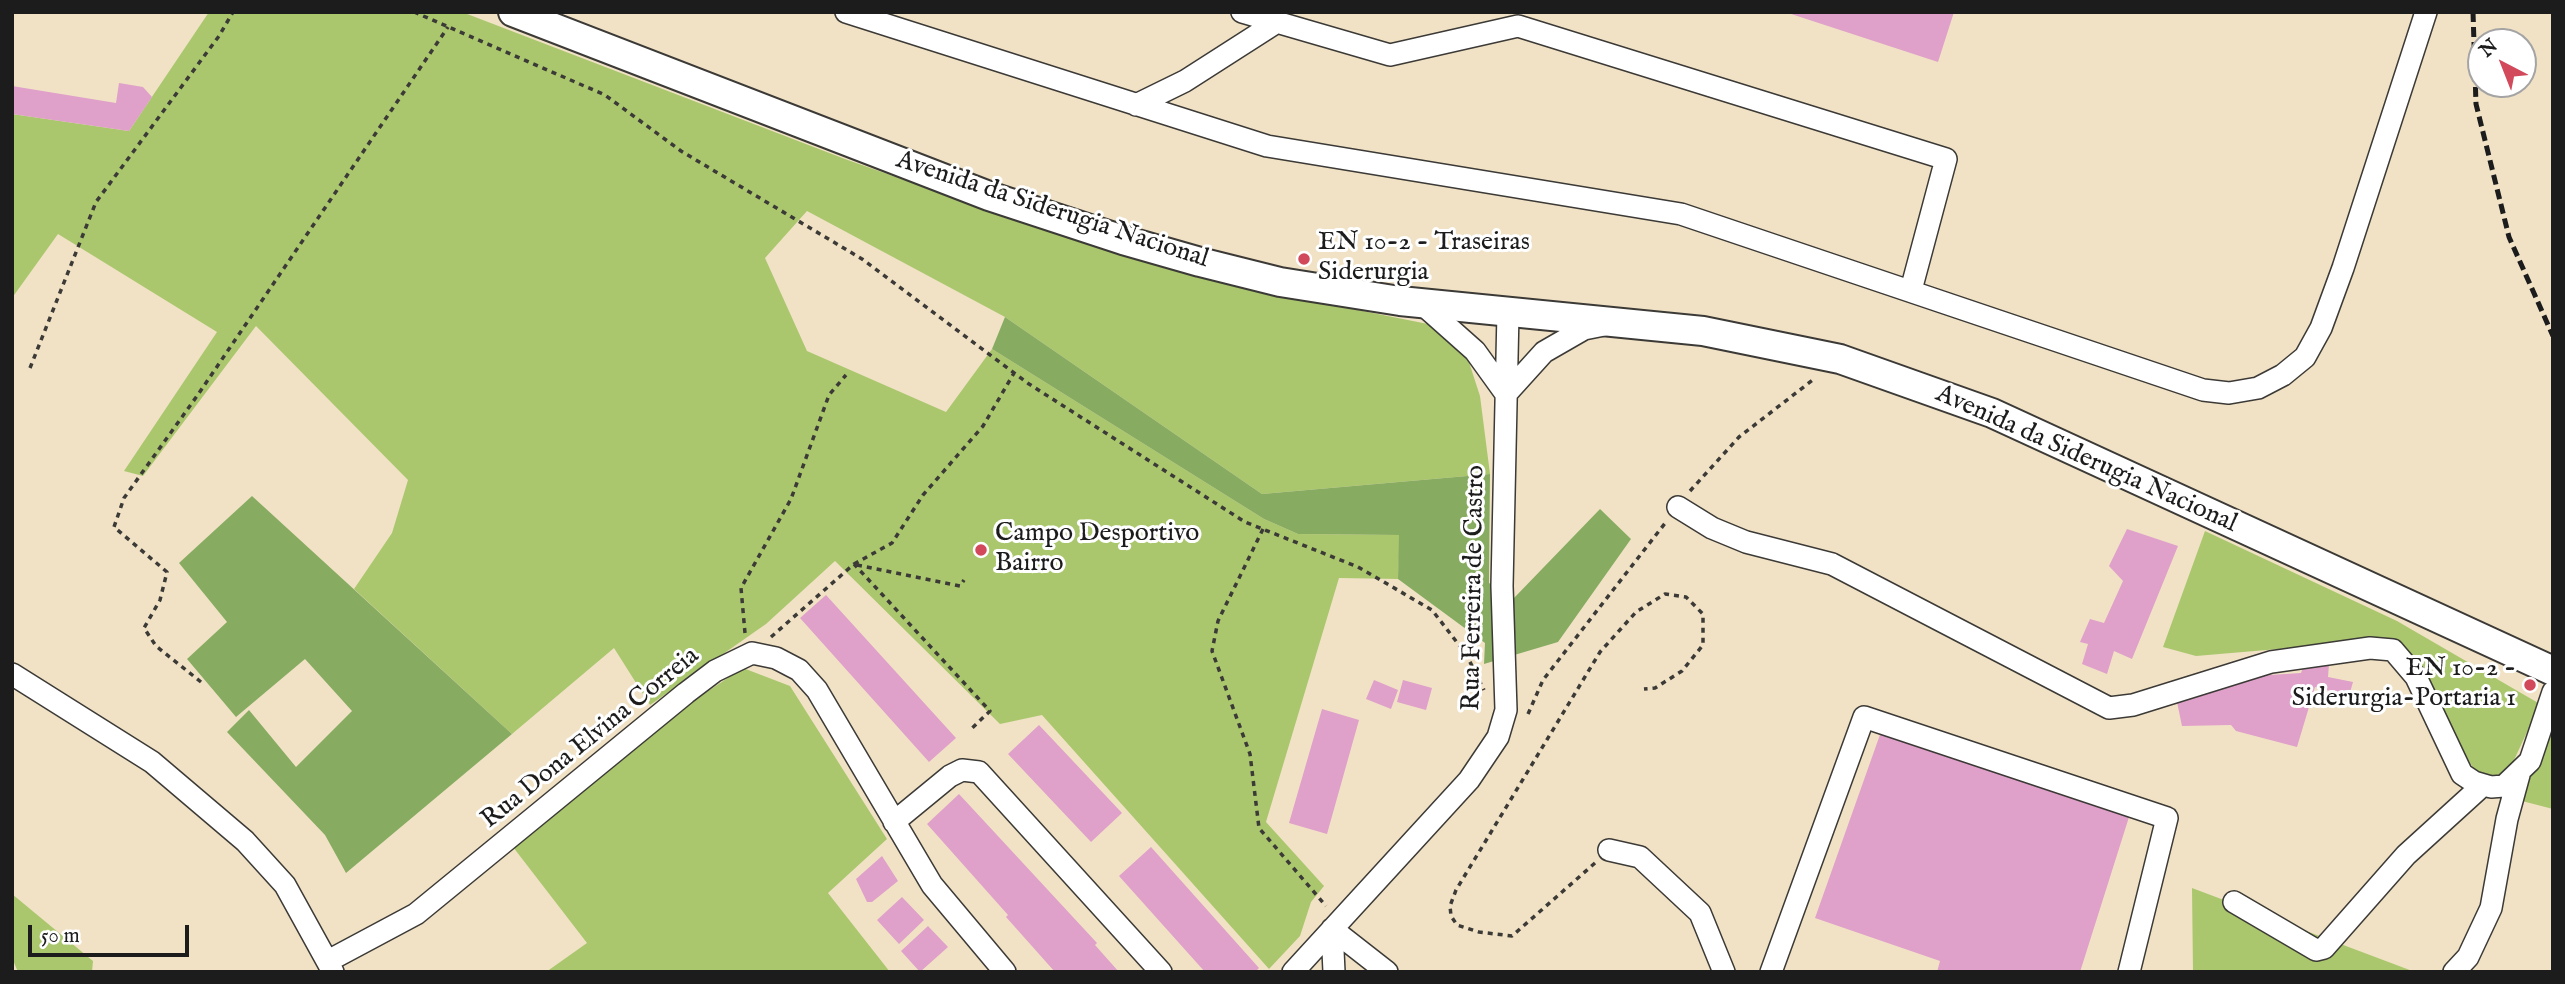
<!DOCTYPE html>
<html>
<head>
<meta charset="utf-8">
<style>
  body { margin:0 }
  #map { position:relative; width:2565px; height:984px; overflow:hidden; background:#f1e2c6; font-family:"IM FELL English",serif }
  canvas { display:block }
  .frame { position:absolute; inset:0; border:14px solid #1c1c1c; pointer-events:none }
  .north { position:absolute; left:2467px; top:28px; width:70px; height:70px; box-sizing:border-box; background:#fff; border:2px solid #a4a4a4; border-radius:50%; rotate:318deg; font-size:19px; font-weight:700; line-height:28px; text-align:center; color:#1c1c1c }
  .north::after { content:''; display:block; margin:auto; width:24px; height:32px; background:#d1495b; clip-path:polygon(50% 0,100% 100%,50% 72%,0 100%) }
  .scale { position:absolute; left:28px; top:925px; width:161px; height:32px; box-sizing:border-box; border:4px solid #1c1c1c; border-top:0; padding-left:9px; font-size:21px; line-height:24px; white-space:nowrap; color:#1c1c1c; -webkit-text-stroke:5px #fff; paint-order:stroke }
</style>
</head>
<body>
<div id="map">
<canvas width="2565" height="984"></canvas>
<div class="frame"></div>
<div class="north">N</div>
<div class="scale">50 m</div>
</div>
<script>
const context = document.querySelector('canvas').getContext('2d');
context.lineJoin = 'round';
function fill(path, color) {
  context.fillStyle = color;
  context.fill(path, 'evenodd');
}
function poly(rows) {
  const path = new Path2D();
  for (const r of rows) {
    path.moveTo(r[0], r[1]);
    for (let i = 2; i < r.length; i += 2) path.lineTo(r[i], r[i + 1]);
  }
  return path;
}
function stroke(path, color, width, dash) {
  context.strokeStyle = color;
  context.lineWidth = width;
  context.lineCap = dash ? 'butt' : 'round';
  context.setLineDash(dash || []);
  context.stroke(path);
}
function label(font, color, halo, rows, align = 'center') {
  context.font = font + ' "IM FELL English",serif';
  context.lineWidth = 6;
  context.setLineDash([]);
  context.textBaseline = 'middle';
  context.strokeStyle = halo;
  context.fillStyle = color;
  for (const [text, x, y, turn = 0] of rows) {
    context.save();
    context.translate(x, y);
    context.rotate((+turn || 0) * Math.PI / 180);
    context.textAlign = isNaN(turn) ? turn : align;
    if (halo) context.strokeText(text, 0, 0);
    context.fillText(text, 0, 0);
    context.restore();
  }
}
fill(poly([
  [209,12,462,12,845,159,1003,215,1227,284,1438,326,1467,356,1480,396,1490,474,1262,494,1005,317,807,211,765,258,807,351,946,412,992,349,1264,519,1298,534,1400,535,1398,579,1339,578,1266,822,1324,886,1311,902,1300,936,1269,969,1042,715,1000,724,835,561,766,624,650,705,614,648,512,734,354,589,392,533,408,480,256,326,143,476,124,471,217,332,58,234,12,298,12,114,129,131],
  [2205,531,2397,621,2540,704,2508,773,2492,780,2475,771,2396,639,2196,656,2163,647],
  [743,668,790,686,887,839,828,893,890,972,546,972,587,943,513,847,676,712],
  [2553,713,2553,809,2522,801],
  [2192,888,2415,972,2193,972],
  [12,894,93,961,92,972,18,972,12,958]
]), '#aac76e');
fill(poly([
  [1005,317,1262,494,1490,474,1489,583,1514,598,1600,509,1631,539,1558,642,1484,664,1485,643,1398,579,1399,535,1298,534,1264,519,992,349],
  [252,496,512,734,346,873,325,835,227,732,249,710,296,767,352,711,305,659,236,717,187,659,227,622,179,563]
]), '#87ac61');
fill(poly([
  [1785,12,1954,12,1938,62],
  [119,83,143,87,152,97,129,131,12,114,12,86,116,103],
  [2127,529,2178,546,2132,659,2114,651,2107,674,2082,664,2088,644,2080,642,2090,619,2104,623,2123,581,2109,566],
  [826,595,956,738,929,762,800,618],
  [2304,664,2329,664,2328,677,2353,682,2349,696,2315,687,2297,747,2236,731,2231,725,2182,726,2177,702,2254,676,2301,673],
  [1374,680,1398,690,1391,709,1366,699],
  [1403,680,1432,688,1426,710,1397,702],
  [1322,709,1359,720,1327,834,1289,823],
  [1039,725,1122,813,1091,842,1008,754],
  [1882,729,2129,817,2080,972,1937,972,1940,961,1815,918],
  [959,794,1097,943,1095,945,1119,972,1055,972,1006,917,1008,915,927,824],
  [1151,847,1259,968,1255,972,1205,972,1119,876],
  [882,856,898,881,872,902,867,902,856,879],
  [902,897,924,920,899,944,877,920],
  [928,926,948,947,920,972,901,951]
]), '#dfa0c9');
const minor = poly([
  [846,12,1267,146,1681,214,2203,390,2229,393,2258,388,2283,375,2305,357,2321,328,2343,268,2426,12],
  [1242,12,1390,55,1518,26,1946,159,1911,290],
  [1136,105,1185,81,1274,24],
  [1421,303,1475,351,1506,394],
  [1506,394,1544,352,1584,329,1604,325],
  [1678,507,1712,528,1746,542,1832,564,2109,708,2133,705,2271,662,2370,648,2393,650,2416,677,2462,774,2474,782,2491,787,2504,786,2530,761,2553,692],
  [12,674,152,762,245,841,285,885,333,972],
  [894,822,950,776,962,770,979,772,1161,972],
  [1609,850,1640,857,1700,913,1724,972],
  [2234,902,2316,950,2324,948,2406,855,2483,785],
  [1332,929,1387,972],
  [1332,929,1334,972],
  [328,961,416,914,686,693,715,671,752,653,776,658,799,670,817,690,932,885,1005,972],
  [1293,972,1469,780,1498,737,1506,710,1502,586,1508,312],
  [1771,972,1864,717,2167,818,2129,972],
  [2454,972,2468,957,2491,908,2507,819,2519,775]
]);
const major = poly([
  [513,12,989,196,1123,240,1200,262,1280,282,1400,301,1703,331,1840,359,1992,413,2553,671]
]);
stroke(minor, '#3c3a36', 24);
stroke(major, '#3c3a36', 32);
stroke(poly([
  [414,12,605,95,681,151,862,259,1029,384,1245,522,1358,567,1432,610,1466,654,1484,690],
  [30,368,96,202,219,36,233,12],
  [1690,491,1739,437,1814,379],
  [1263,529,1218,621,1212,651,1250,754,1259,828,1326,906],
  [854,564,892,543,923,495,983,426,1014,373],
  [857,565,960,586,964,580],
  [745,633,741,588,791,499,829,395,846,375],
  [771,637,854,564,990,711,969,731],
  [201,682,156,646,144,628,160,600,167,572,114,527,124,498,197,396,448,27],
  [1528,714,1543,680,1666,522],
  [1595,863,1512,936,1479,932,1457,925,1451,916,1450,906,1456,890,1600,652,1636,612,1665,594,1686,597,1703,614,1703,645,1682,671,1655,688,1644,689]
]), '#3c3a36', 3.5, [5, 5]);
stroke(minor, '#fff', 21);
stroke(major, '#fff', 28);
stroke(poly([
  [2473,12,2476,104,2509,237,2553,336]
]), '#1c1c1c', 5, [10, 5]);
for (const [x, y, r, color] of [
  [1304,259,7,"#d1495b"],
  [981,550,7,"#d1495b"],
  [2530,685,7,"#d1495b"]
]) {
  const dot = new Path2D();
  dot.arc(x, y, r, 0, 2 * Math.PI);
  context.fillStyle = color;
  context.fill(dot);
  stroke(dot, '#fff', 2.5);
}
label('26px', '#1c1c1c', '#fff', [
  ["Avenida da Siderugia Nacional",1052,211,18],
  ["Avenida da Siderugia Nacional",2086,460,24],
  ["Rua Ferreira de Castro",1475,588,-89],
  ["Rua Dona Elvina Correia",591,739,-39]
]);
label('26px', '#1c1c1c', '#fff', [
  ["EN 10-2 - Traseiras",1318,244],
  ["Siderurgia",1318,274],
  ["Campo Desportivo",995,535],
  ["Bairro",995,565],
  ["EN 10-2 -",2516,670,"right"],
  ["Siderurgia-Portaria 1",2516,700,"right"]
], 'left');
</script>
</body>
</html>
